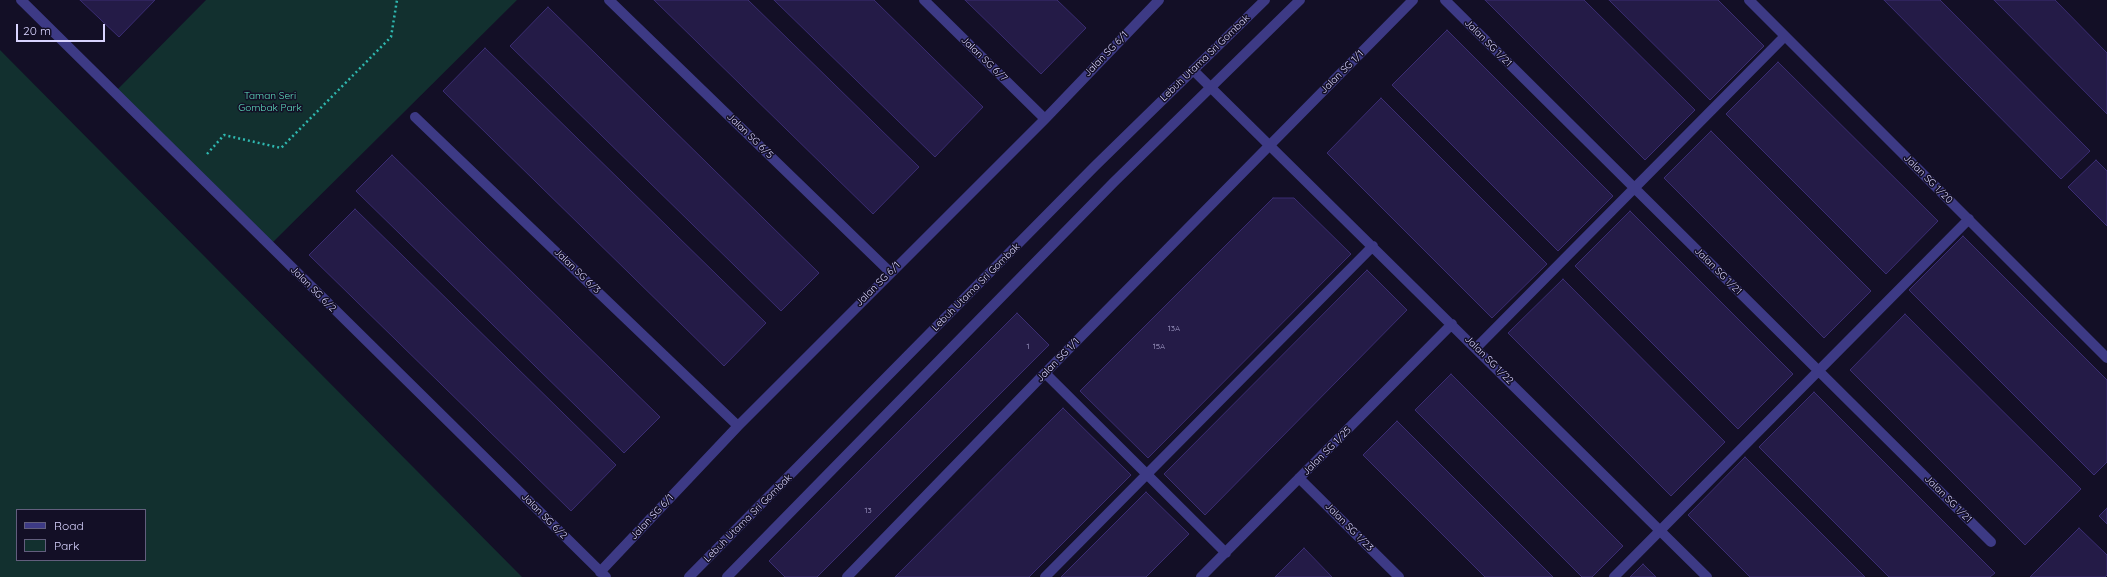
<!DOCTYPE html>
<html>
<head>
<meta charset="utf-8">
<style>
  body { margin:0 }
  #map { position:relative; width:2107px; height:577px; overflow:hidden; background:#130f26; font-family:Quicksand,sans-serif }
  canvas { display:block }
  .legend { position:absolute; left:16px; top:509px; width:130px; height:52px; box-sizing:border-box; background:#130f26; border:1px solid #625e7d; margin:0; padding:5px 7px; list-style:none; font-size:12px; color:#d9d4ff }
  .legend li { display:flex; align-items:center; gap:8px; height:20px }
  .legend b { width:20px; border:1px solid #625e7d }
  .scale { position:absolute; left:16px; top:24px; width:89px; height:18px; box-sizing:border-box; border:2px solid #d9d4ff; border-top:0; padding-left:5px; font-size:12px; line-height:14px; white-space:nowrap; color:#d9d4ff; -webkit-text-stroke:3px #130f26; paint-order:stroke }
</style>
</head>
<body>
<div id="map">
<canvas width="2107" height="577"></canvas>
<ul class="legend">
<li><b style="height:5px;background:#3d3a85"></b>Road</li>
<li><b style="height:11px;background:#12302f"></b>Park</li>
</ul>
<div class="scale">20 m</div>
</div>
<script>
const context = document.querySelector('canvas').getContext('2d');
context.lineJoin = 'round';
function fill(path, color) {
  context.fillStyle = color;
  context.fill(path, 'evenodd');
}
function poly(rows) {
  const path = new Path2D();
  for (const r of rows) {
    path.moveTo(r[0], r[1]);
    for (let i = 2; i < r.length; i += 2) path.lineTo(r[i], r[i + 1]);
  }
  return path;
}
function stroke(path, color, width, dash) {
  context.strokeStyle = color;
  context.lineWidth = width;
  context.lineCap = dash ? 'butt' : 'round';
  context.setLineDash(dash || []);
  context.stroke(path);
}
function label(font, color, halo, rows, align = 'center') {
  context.font = font + ' Quicksand,sans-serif';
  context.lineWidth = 3;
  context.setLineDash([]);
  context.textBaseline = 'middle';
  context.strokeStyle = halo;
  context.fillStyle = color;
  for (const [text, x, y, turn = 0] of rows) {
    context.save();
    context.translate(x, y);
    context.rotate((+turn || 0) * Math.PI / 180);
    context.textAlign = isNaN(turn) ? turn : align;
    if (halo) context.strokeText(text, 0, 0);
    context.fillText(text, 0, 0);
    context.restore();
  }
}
fill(poly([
  [206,0,517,0,270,245,115,92],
  [0,50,522,577,0,577],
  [17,510,145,510,145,560,17,560]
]), '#12302f');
const building = poly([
  [80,0,155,0,119,37,80,0],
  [654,0,748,0,919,167,873,214,654,0],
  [774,0,874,0,983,107,935,157,774,0],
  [965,0,1057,0,1086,28,1041,74,965,0],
  [1485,0,1584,0,1695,110,1645,160,1485,0],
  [1609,0,1718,0,1764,46,1710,100,1609,0],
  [1884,0,1940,0,2090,151,2061,179,1884,0],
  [1994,0,2055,0,2107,53,2107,114,1994,0],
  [548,7,819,273,781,311,510,46,548,7],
  [1447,30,1613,196,1558,251,1392,85,1447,30],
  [485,48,766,323,724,366,443,91,485,48],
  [1778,62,1938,221,1886,274,1726,114,1778,62],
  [1381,98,1547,264,1492,318,1327,153,1381,98],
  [1711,131,1871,291,1824,338,1664,178,1711,131],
  [392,155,660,417,624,453,356,191,392,155],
  [2096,160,2107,171,2107,226,2068,187,2096,160],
  [1273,198,1294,198,1351,254,1148,458,1080,391,1273,198],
  [355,209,616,465,571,511,309,255,355,209],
  [1630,211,1793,374,1738,429,1575,266,1630,211],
  [1963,236,2107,380,2107,462,2094,475,1909,290,1963,236],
  [1367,270,1407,310,1205,515,1164,474,1367,270],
  [1563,279,1725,442,1671,496,1508,333,1563,279],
  [1017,313,1049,345,817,577,785,577,769,561,1017,313],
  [1905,314,2081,489,2025,545,1850,370,1905,314],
  [1451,374,1623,546,1592,577,1582,577,1415,410,1451,374],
  [1814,392,1995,573,1990,577,1889,577,1759,447,1814,392],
  [1063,408,1131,475,1029,577,895,577,1063,408],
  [1397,421,1553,577,1485,577,1363,455,1397,421],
  [1745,457,1865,577,1750,577,1688,515,1745,457],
  [1146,492,1189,534,1146,577,1061,577,1146,492],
  [2107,508,2107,524,2099,516,2107,508],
  [2079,528,2107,555,2107,575,2105,577,2030,577,2079,528],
  [1304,548,1332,577,1275,577,1304,548],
  [1643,564,1656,577,1630,577,1643,564]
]);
fill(building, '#241b47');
stroke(building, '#3b2d73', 1);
stroke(poly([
  [207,154,224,135,281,148,391,37,397,0]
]), '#2fb8b0', 2.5, [2, 3]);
stroke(poly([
  [21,0,606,577],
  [609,0,890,272],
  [924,0,1045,119],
  [1445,0,1991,542],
  [1749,0,2107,358],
  [1193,70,1707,577],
  [415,117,738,426],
  [1476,348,1784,37],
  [1045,373,1226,553],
  [1299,478,1399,577],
  [600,572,738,426,1045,119,1159,0],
  [689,577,1095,166,1265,0],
  [727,577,1114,182,1300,0],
  [847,577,1045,373,1413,0],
  [1045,577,1373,246],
  [1201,577,1452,324],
  [1614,577,1969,219]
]), '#3d3a85', 10);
label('8px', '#aca6d1', null, [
  ["13A",1174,329],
  ["1",1028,347],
  ["15A",1159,347],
  ["13",868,511]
]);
label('10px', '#d9d4ff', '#130f26', [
  ["Jalan SG 1/21",1488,43,45],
  ["Jalan SG 6/1",1106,54,-46],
  ["Lebuh Utama Sri Gombak",1205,58,-44],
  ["Jalan SG 6/7",984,59,44],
  ["Jalan SG 1/1",1342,72,-45],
  ["Jalan SG 6/5",750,136,44],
  ["Jalan SG 1/20",1928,179,45],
  ["Jalan SG 6/3",577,271,44],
  ["Jalan SG 1/21",1718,271,45],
  ["Jalan SG 6/1",878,284,-45],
  ["Lebuh Utama Sri Gombak",976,287,-45],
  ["Jalan SG 6/2",313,289,45],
  ["Jalan SG 1/1",1058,360,-46],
  ["Jalan SG 1/22",1489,360,45],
  ["Jalan SG 1/25",1327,451,-45],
  ["Jalan SG 1/21",1948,499,45],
  ["Jalan SG 6/2",544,516,45],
  ["Jalan SG 6/1",652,517,-47],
  ["Lebuh Utama Sri Gombak",748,518,-45],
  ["Jalan SG 1/23",1349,527,45]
]);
label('10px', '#5fe0c0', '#130f26', [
  ["Taman Seri",270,96],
  ["Gombak Park",270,108]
]);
</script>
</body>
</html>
